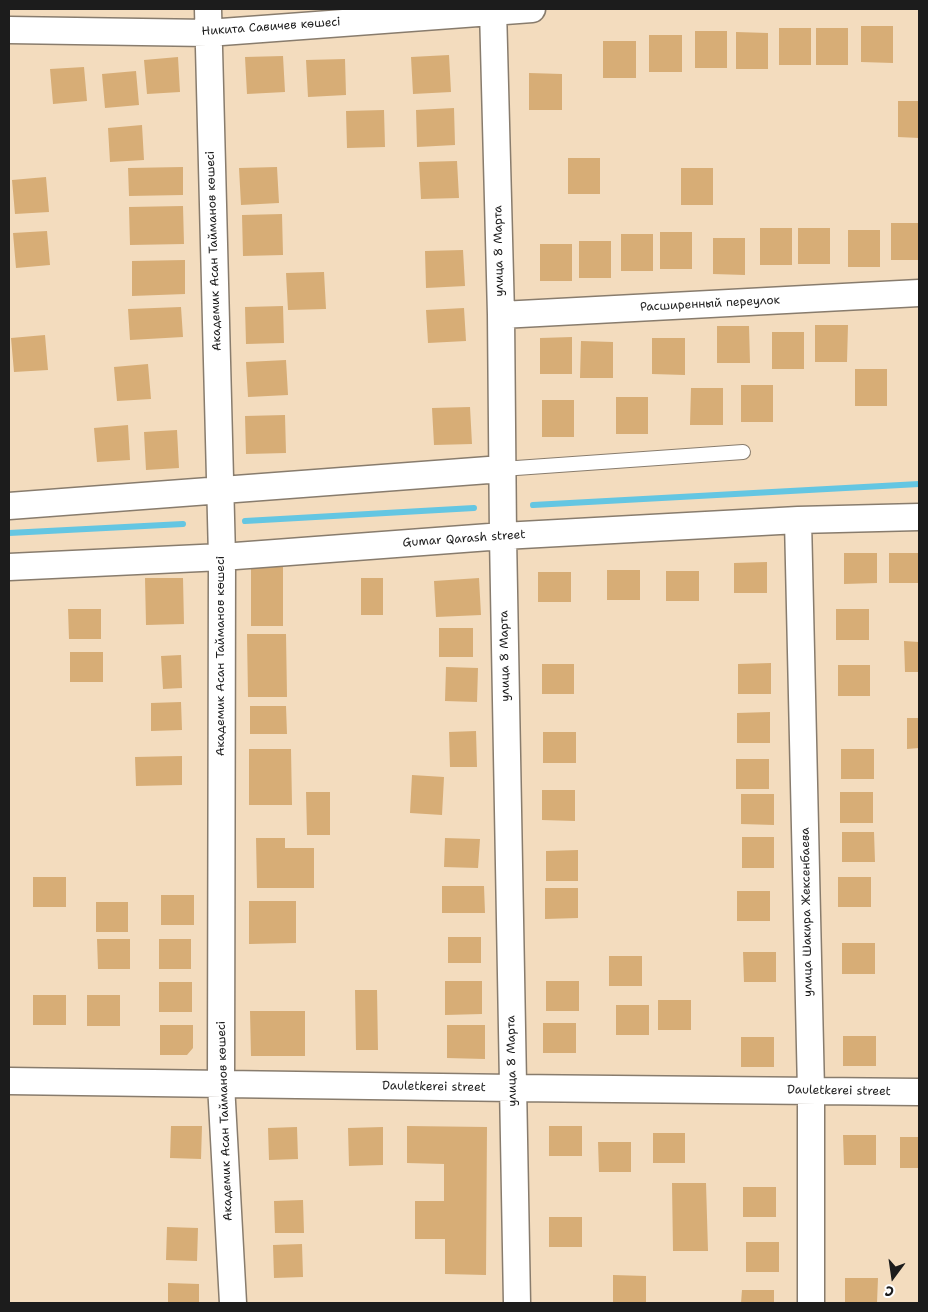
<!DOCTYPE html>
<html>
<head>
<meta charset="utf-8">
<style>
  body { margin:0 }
  #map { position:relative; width:928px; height:1312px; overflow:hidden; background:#f3dcbe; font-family:"Shantell Sans",sans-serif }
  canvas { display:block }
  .frame { position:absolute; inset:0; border:10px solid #1c1c1c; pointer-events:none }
  .north { position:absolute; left:868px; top:1252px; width:50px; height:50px; -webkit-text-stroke:4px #fff; paint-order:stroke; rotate:194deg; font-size:14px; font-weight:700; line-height:20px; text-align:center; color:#1c1c1c }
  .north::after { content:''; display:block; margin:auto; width:18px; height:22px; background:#1c1c1c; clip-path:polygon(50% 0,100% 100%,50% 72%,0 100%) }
</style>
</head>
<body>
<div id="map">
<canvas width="928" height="1312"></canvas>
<div class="frame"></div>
<div class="north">С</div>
</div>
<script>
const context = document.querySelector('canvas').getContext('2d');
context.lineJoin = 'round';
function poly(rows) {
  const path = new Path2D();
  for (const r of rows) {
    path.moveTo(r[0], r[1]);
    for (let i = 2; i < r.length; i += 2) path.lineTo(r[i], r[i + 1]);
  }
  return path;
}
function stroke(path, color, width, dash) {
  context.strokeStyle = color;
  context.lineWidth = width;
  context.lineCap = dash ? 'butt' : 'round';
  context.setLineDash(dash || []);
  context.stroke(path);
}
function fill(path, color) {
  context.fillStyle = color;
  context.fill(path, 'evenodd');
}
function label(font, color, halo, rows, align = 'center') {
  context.font = font + ' "Shantell Sans",sans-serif';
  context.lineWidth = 4.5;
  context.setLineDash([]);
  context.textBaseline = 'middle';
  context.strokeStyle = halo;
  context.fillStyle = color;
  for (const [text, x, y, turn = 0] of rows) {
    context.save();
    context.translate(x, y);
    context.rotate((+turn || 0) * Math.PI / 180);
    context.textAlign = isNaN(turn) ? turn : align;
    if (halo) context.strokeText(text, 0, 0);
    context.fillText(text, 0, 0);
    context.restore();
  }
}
stroke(poly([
  [533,505,919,484],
  [245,521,474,508],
  [9,533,183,524]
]), '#64c6e2', 6);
fill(poly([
  [861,26,893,26,893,63,861,62],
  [779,28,811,28,811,65,779,65],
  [816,28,848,28,848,65,816,65],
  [695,31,727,31,727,68,695,68],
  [736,32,768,33,768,69,736,69],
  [649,35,682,35,682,72,649,72],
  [603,41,636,41,636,78,603,78],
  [449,55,451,92,413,94,411,57],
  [283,56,285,92,247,94,245,57],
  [178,57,180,92,147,94,144,60],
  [345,59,346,95,308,97,306,60],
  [84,67,87,101,53,104,50,69],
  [136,71,139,105,105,108,102,74],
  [529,73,562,74,562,110,529,110],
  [898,101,919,101,919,138,898,137],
  [454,108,455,145,417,147,416,110],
  [384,110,385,147,347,148,346,111],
  [142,125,144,160,110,162,108,128],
  [568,158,600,158,600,194,568,194],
  [457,161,459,198,421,199,419,162],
  [183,167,183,195,129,196,128,168],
  [277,167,279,203,241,205,239,168],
  [681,168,713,168,713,205,681,205],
  [46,177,49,212,15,214,12,180],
  [183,206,184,244,130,245,129,207],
  [282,214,283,255,243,256,242,215],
  [891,223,919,223,919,260,891,260],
  [760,228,792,228,792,265,760,265],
  [798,228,830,228,830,264,798,264],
  [848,230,880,230,880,267,848,267],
  [47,231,50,265,16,268,13,233],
  [660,232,692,232,692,269,660,269],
  [621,234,653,234,653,271,621,271],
  [713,238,745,238,745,275,713,274],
  [579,241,611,241,611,278,579,278],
  [540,244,572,244,572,281,540,281],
  [463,250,465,286,426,288,425,251],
  [185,260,185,294,132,296,132,261],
  [324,272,326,309,288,310,286,273],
  [283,306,284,343,246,344,245,307],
  [181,307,183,337,130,340,128,309],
  [464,308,466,341,428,343,426,310],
  [815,325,848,325,847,362,815,362],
  [717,326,749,326,750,363,717,363],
  [772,332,804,332,804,369,772,369],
  [45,335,48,370,14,372,11,338],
  [572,337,572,374,540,374,540,338],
  [652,338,685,338,685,375,652,374],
  [581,341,613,342,613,378,580,378],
  [286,360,288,395,248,397,246,362],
  [148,364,151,399,117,401,114,367],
  [855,369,887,369,887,406,855,406],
  [741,385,773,385,773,422,741,422],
  [691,388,723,388,723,425,690,425],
  [616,397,648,397,648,434,616,434],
  [542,400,574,400,574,437,542,437],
  [470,407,472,444,434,445,432,408],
  [285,415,286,453,246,454,245,416],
  [128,425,130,460,97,462,94,428],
  [177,430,179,468,146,470,144,432],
  [844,553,877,553,877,583,844,584],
  [889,553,919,553,919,583,889,583],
  [767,562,767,593,734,593,734,563],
  [283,564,283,626,251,626,251,565],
  [607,570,640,570,640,600,607,600],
  [666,571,699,571,699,601,666,601],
  [538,572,571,572,571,602,538,602],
  [145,578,183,578,184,624,146,625],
  [361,578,383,578,383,615,361,615],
  [479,578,481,615,436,617,434,581],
  [68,609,101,609,101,639,69,639],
  [836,609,869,609,869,640,836,640],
  [439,628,473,628,473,657,439,657],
  [247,634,286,634,287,697,248,697],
  [904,641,919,642,919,672,905,672],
  [70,652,103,652,103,682,70,682],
  [181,655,182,688,163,689,161,656],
  [771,663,771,694,738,694,738,664],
  [542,664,574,664,574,694,542,694],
  [838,665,870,665,870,696,838,696],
  [446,667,478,668,477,702,445,701],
  [181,702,182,730,151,731,151,703],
  [250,706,286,706,287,734,250,734],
  [770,712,770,743,737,743,737,713],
  [907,718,919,718,919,748,907,749],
  [476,731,477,767,450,767,449,732],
  [543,732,576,732,576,763,543,763],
  [249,749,291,749,292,805,249,805],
  [841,749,874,749,874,779,841,779],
  [182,756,182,785,136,786,135,757],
  [736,759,769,759,769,789,736,789],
  [412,775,444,777,442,815,410,813],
  [542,790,575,790,575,821,542,820],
  [306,792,330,792,330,835,307,835],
  [840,792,873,792,873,823,840,823],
  [741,794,774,794,774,825,741,824],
  [842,832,874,832,875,862,842,862],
  [742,837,774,837,774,868,742,868],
  [256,838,285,838,285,848,314,848,314,888,257,888],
  [445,838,480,839,478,868,444,867],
  [578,850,578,881,546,881,546,851],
  [33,877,66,877,66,907,33,907],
  [838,877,871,877,871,907,838,907],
  [442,886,484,886,485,913,442,913],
  [545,888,578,888,578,918,545,919],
  [737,891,770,891,770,921,737,921],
  [161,895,194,895,194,925,161,925],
  [249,901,296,901,296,943,249,944],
  [96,902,128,902,128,932,96,932],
  [448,937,481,937,481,963,448,963],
  [97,939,130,939,130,969,98,969],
  [159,939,191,939,191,969,159,969],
  [842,943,875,943,875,974,842,974],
  [743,952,776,952,776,982,744,982],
  [609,956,642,956,642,986,609,986],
  [445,981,482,981,482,1014,445,1015],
  [546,981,579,981,579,1011,546,1011],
  [159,982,192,982,192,1012,159,1012],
  [355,990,377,990,378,1050,356,1050],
  [33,995,66,995,66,1025,33,1025],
  [87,995,120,995,120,1026,87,1026],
  [658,1000,691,1000,691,1030,658,1030],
  [616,1005,649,1005,649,1035,616,1035],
  [250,1011,305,1011,305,1056,251,1056],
  [543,1023,576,1023,576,1053,543,1053],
  [160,1025,193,1025,193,1048,187,1055,160,1055],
  [447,1025,485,1025,485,1059,447,1058],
  [843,1036,876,1036,876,1066,843,1066],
  [741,1037,774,1037,774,1067,741,1067],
  [171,1126,202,1126,201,1159,170,1158],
  [407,1126,487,1127,486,1275,445,1274,445,1239,415,1239,415,1201,444,1201,444,1164,407,1163],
  [549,1126,582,1126,582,1156,549,1156],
  [297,1127,298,1159,269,1160,268,1128],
  [383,1127,383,1165,349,1166,348,1128],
  [653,1133,685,1133,685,1163,653,1163],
  [843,1135,876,1135,876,1165,844,1165],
  [900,1137,919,1137,919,1168,900,1168],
  [598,1142,631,1142,631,1172,599,1172],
  [672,1183,706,1183,708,1251,673,1251],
  [743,1187,776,1187,776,1217,743,1217],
  [303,1200,304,1233,275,1233,274,1201],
  [549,1217,582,1217,582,1247,549,1247],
  [167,1227,198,1228,197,1261,166,1260],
  [746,1242,779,1242,779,1272,746,1272],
  [302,1244,303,1277,274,1278,273,1245],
  [613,1275,646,1276,646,1303,613,1303],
  [845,1278,878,1278,877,1303,845,1303],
  [168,1283,199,1284,199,1303,168,1303],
  [742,1290,774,1290,774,1303,741,1303]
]), '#d7ad76');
const service = poly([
  [502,469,743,452]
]);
const minor = poly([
  [208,9,222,557,221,1084,233,1303],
  [493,9,501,315,503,536,517,1303],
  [9,30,208,33,532,9],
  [501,315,919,293],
  [9,506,502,469],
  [798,520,811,1091,811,1303],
  [9,567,222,557,503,536,798,520,919,517],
  [9,1081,513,1088,919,1092]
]);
stroke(service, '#887c6d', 16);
stroke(minor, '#887c6d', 29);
stroke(service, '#fff', 14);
stroke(minor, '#fff', 26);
label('12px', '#1c1c1c', '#fff', [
  ["Никита Савичев көшесі",271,27,-4],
  ["Академик Асан Тайманов көшесі",214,251,-92],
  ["улица 8 Марта",499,251,-91],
  ["Расширенный переулок",710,304,-3],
  ["Gumar Qarash street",464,539,-4],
  ["Академик Асан Тайманов көшесі",221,656,-90],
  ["улица 8 Марта",505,656,-91],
  ["улица Шакира Жексенбаева",807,912,-91],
  ["улица 8 Марта",512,1061,-91],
  ["Dauletkerei street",434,1087,1],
  ["Dauletkerei street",839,1091,1],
  ["Академик Асан Тайманов көшесі",225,1121,-92]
]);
</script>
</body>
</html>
